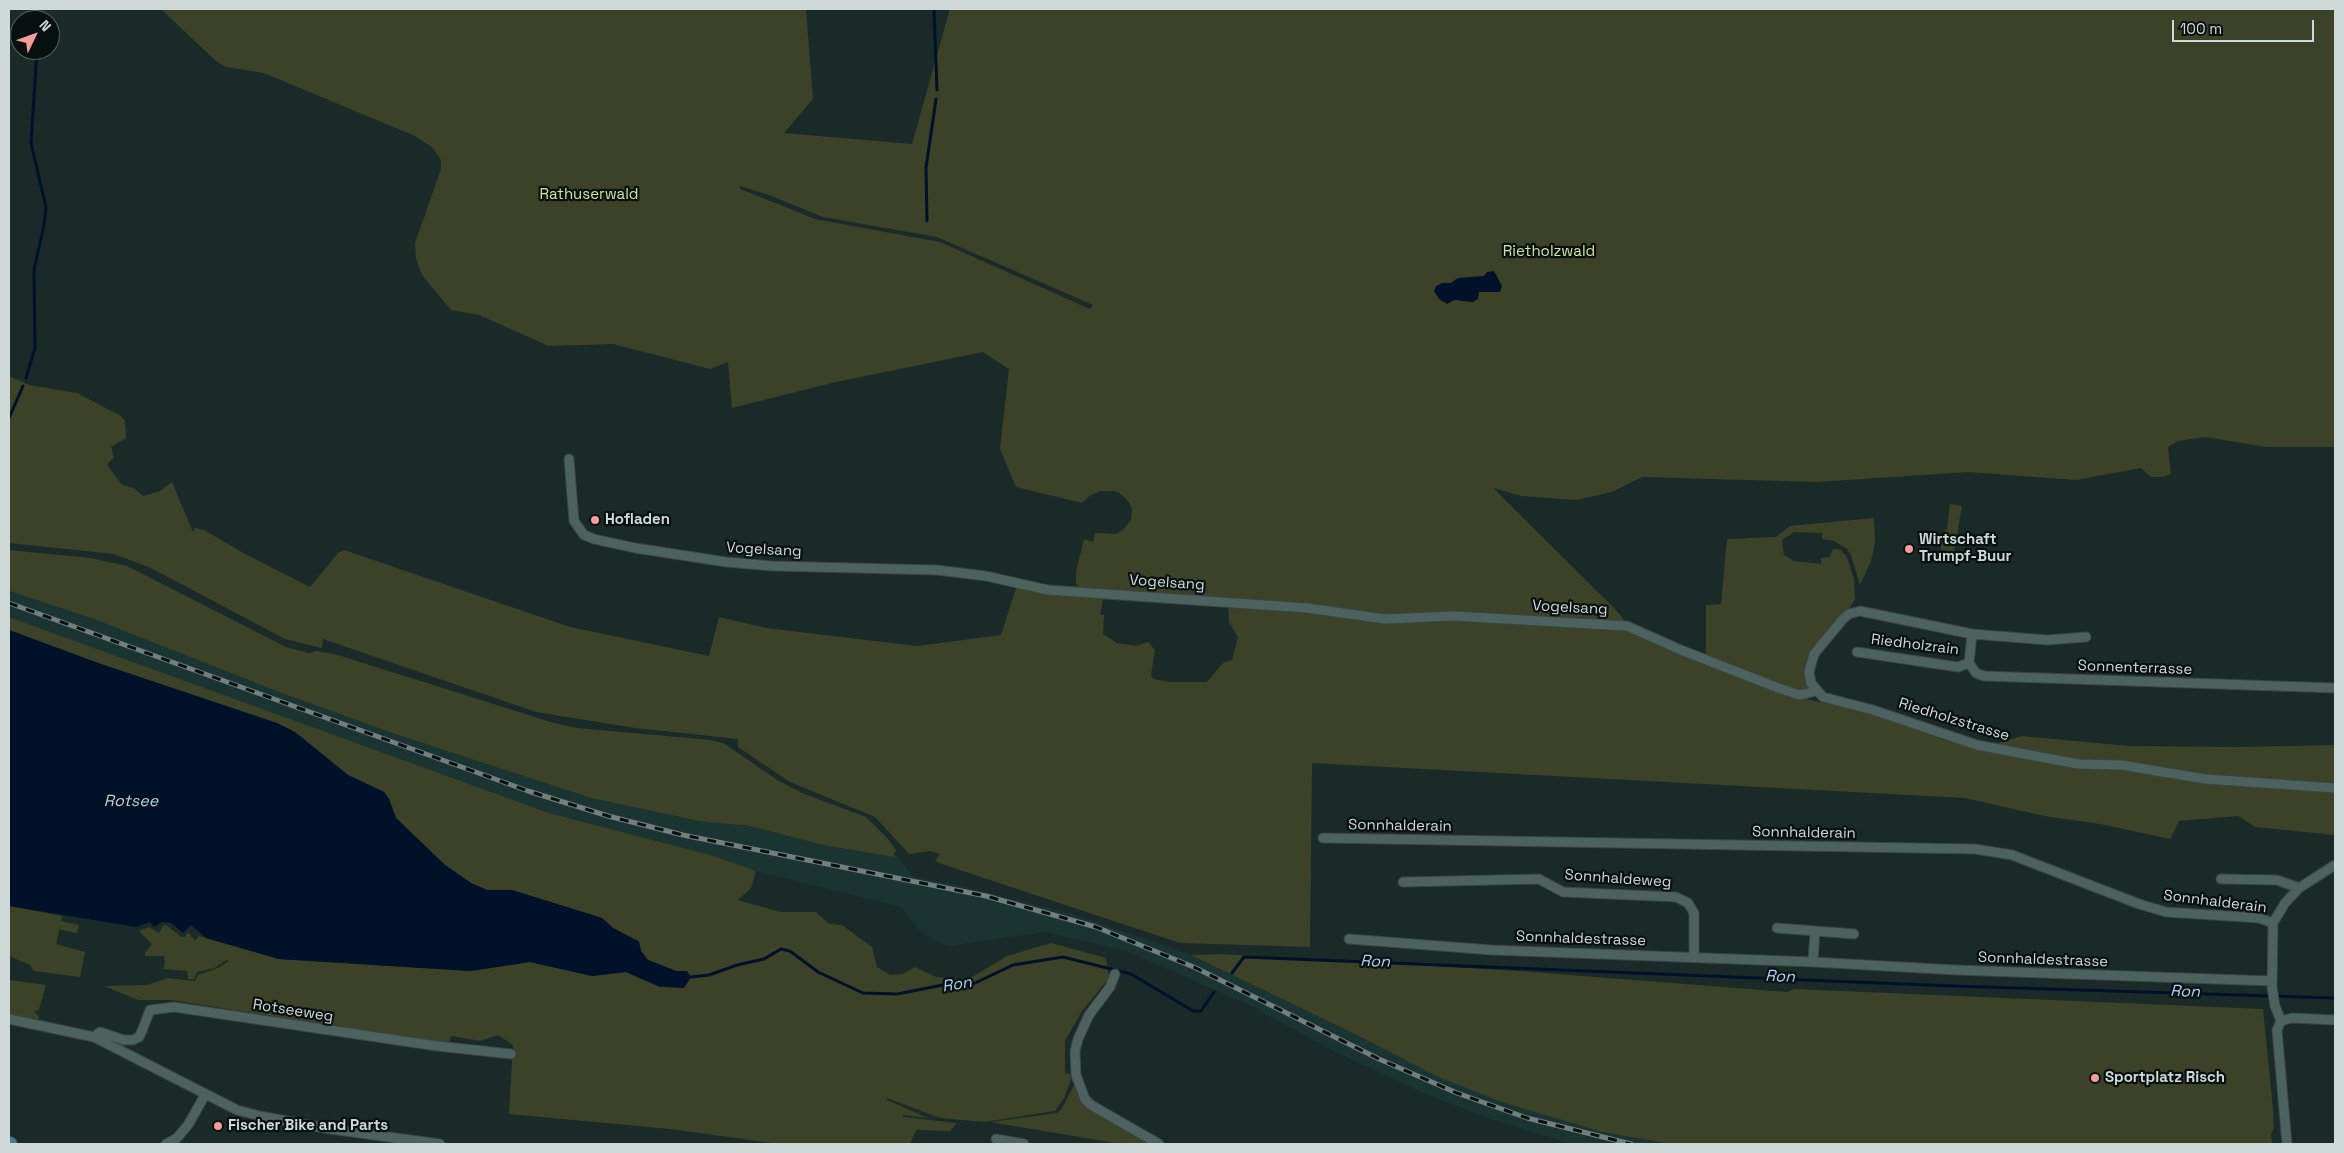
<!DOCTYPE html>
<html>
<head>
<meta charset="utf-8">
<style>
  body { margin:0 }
  #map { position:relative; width:2344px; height:1153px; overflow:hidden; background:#192a28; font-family:"Space Grotesk",sans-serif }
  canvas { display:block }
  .frame { position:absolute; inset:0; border:10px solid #ced9d8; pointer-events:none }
  .north { position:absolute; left:10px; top:10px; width:50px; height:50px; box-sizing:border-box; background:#091110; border:1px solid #586160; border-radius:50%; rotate:48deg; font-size:14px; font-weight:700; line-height:20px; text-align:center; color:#ced9d8 }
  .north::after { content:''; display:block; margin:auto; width:18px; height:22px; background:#f59b9c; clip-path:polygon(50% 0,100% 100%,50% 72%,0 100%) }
  .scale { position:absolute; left:2172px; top:20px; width:142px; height:22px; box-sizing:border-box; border:2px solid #ced9d8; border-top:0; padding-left:6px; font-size:15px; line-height:18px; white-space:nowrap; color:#ced9d8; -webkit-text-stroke:4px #091110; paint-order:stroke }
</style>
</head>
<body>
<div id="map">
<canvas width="2344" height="1153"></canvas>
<div class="frame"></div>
<div class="north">N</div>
<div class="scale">100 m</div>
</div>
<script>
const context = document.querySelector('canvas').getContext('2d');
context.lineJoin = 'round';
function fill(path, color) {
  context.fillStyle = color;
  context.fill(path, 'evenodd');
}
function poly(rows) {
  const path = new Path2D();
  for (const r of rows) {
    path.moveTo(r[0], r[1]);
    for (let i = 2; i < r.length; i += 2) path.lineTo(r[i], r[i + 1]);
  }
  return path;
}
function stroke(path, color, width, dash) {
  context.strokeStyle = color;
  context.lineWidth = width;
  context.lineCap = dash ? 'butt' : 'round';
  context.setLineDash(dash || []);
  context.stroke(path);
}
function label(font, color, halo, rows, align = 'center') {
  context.font = font + ' "Space Grotesk",sans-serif';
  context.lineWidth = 4.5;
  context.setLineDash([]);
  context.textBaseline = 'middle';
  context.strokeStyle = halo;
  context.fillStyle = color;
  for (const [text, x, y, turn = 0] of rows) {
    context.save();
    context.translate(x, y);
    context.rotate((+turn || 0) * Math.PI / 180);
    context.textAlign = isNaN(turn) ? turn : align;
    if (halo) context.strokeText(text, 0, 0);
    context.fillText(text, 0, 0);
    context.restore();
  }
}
fill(poly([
  [9,591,94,619,279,692,392,733,591,798,699,821,750,826,823,845,900,858,913,877,957,885,1076,915,1191,955,1363,1038,1438,1076,1505,1102,1602,1132,1671,1144,1571,1144,1493,1120,1423,1093,1340,1054,1245,1003,1126,951,1045,932,950,946,937,942,921,932,901,907,756,871,714,856,549,813,9,617]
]), '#1a3432');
fill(poly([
  [161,9,806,9,813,99,784,133,912,144,950,9,2335,9,2335,447,2266,447,2205,437,2178,441,2168,447,2171,474,2162,477,2151,477,2141,468,2076,480,1968,472,1817,482,1642,477,1612,492,1576,500,1522,496,1493,488,1616,610,1622,617,1624,621,1622,622,1392,618,1271,602,1160,593,1083,590,1076,584,1076,571,1084,539,1093,542,1095,533,1116,534,1123,530,1131,520,1132,509,1129,502,1121,494,1114,491,1101,491,1089,496,1082,503,1016,487,1000,449,1009,369,983,352,836,382,732,408,728,362,710,369,613,344,549,346,479,315,451,310,422,275,416,258,415,243,441,169,441,160,433,148,415,136,264,73,226,67,216,61],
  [740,186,769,195,823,217,937,237,1093,305,1090,309,940,242,815,219,740,189],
  [9,376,29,385,77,393,121,416,125,421,126,438,111,447,114,458,108,463,108,466,122,485,134,488,143,496,160,491,172,482,193,532,195,528,204,530,247,555,310,587,338,553,344,550,570,627,709,656,719,617,766,628,917,646,1001,635,1017,585,1104,595,1100,615,1104,615,1103,634,1117,643,1136,646,1148,642,1155,650,1151,676,1154,679,1169,682,1207,682,1223,663,1232,660,1238,637,1229,622,1228,603,1382,621,1450,618,1617,626,1790,695,1819,702,1845,705,1944,740,1978,749,2022,736,2128,746,2241,747,2335,745,2335,835,2255,827,2238,816,2179,821,2170,839,2100,824,2044,816,1965,798,1312,763,1310,947,1180,943,942,864,935,861,940,854,930,851,909,854,875,817,790,782,738,747,738,739,635,728,536,712,323,639,322,648,285,639,151,568,114,554,9,543],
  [1950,504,1962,506,1954,552,1941,550,1941,546,1933,545,1933,541,1947,529],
  [1874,518,1875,543,1871,561,1860,585,1851,555,1847,549,1834,541,1822,539,1822,533,1794,532,1782,540,1784,555,1794,561,1821,564,1821,558,1830,557,1833,549,1841,550,1847,557,1854,579,1855,599,1851,606,1811,652,1808,660,1807,691,1804,693,1706,658,1706,605,1721,604,1727,539,1776,537,1790,526],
  [9,550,91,558,127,566,286,647,309,653,317,651,338,655,554,723,577,728,711,740,723,743,779,781,802,793,866,817,890,841,897,852,894,852,894,856,900,858,823,845,750,826,699,821,591,798,392,733,279,692,94,619,9,591],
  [9,617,549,813,714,856,756,871,751,888,738,900,780,912,816,912,829,924,842,925,872,947,877,967,890,975,903,974,915,967,936,977,967,980,1007,956,1051,943,1106,958,1109,978,1082,1011,1065,1041,1065,1073,1070,1074,1071,1080,1064,1098,1055,1111,984,1122,940,1118,887,1098,887,1100,928,1118,902,1115,904,1117,957,1123,950,1131,916,1130,910,1144,779,1144,670,1129,509,1114,513,1045,498,1035,480,1041,451,1036,449,1045,172,1000,138,1000,104,986,147,985,168,978,195,981,198,975,218,968,229,961,226,960,215,968,197,972,194,979,188,979,187,971,163,969,165,963,164,956,145,956,145,953,152,944,139,931,149,927,159,933,163,926,166,925,181,937,185,937,188,932,195,941,199,936,279,959,470,971,530,962,592,976,626,972,660,987,687,971,676,971,648,960,641,951,639,941,613,928,602,918,512,890,487,890,471,883,445,865,396,818,389,799,384,792,348,775,295,732,276,723,98,663,9,630],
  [9,906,62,916,61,921,79,925,77,933,60,930,61,923,56,944,85,952,80,977,34,971,30,965,9,956],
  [1220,954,1519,971,1787,992,1794,989,2263,1009,2273,1109,2274,1128,2271,1134,2272,1144,1671,1144,1602,1132,1505,1103,1438,1077,1363,1038,1191,955],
  [9,980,46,985,39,1010,34,1011,39,1017,38,1021,10,1016],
  [1074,1085,1079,1096,1090,1109,1154,1144,1121,1144,990,1122,1057,1113,1062,1108]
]), '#3c4227');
fill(poly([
  [1494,271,1502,286,1500,292,1479,292,1478,299,1473,302,1454,300,1447,304,1439,299,1434,291,1436,286,1442,283,1451,283,1458,278,1484,276,1487,272],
  [9,630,98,663,277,723,295,732,348,775,384,792,389,799,396,818,445,865,471,883,487,890,512,890,602,918,613,928,639,942,641,951,648,960,676,971,687,971,691,977,684,988,666,987,660,987,626,972,592,976,530,962,470,971,279,959,206,938,191,925,183,933,171,923,162,922,154,927,150,922,136,927,9,906]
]), '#001129');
stroke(poly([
  [934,9,937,90],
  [927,221,926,168,936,99],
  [26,378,35,348,34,270,44,225,46,207,31,143,37,50],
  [9,418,23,386],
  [1232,973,1244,957,1953,986,2335,998],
  [691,977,709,975,737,965,764,959,781,949,790,951,818,972,863,993,897,994,943,985,975,983,1013,965,1063,957,1131,974,1193,1011,1201,1011,1214,992]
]), '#001129', 3);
const street = poly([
  [569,459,574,521,584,535,594,539,635,548,726,562,772,566,937,570,986,576,1048,590,1307,608,1385,619,1454,616,1627,626,1681,650,1781,689,1800,695,1816,691],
  [1972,634,1969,663,1976,673,1984,676,2335,688],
  [2086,637,2047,640,1972,634,1860,611,1849,614,1843,619,1814,654,1809,672,1811,683,1823,697,1873,710,1977,745,2078,764,2121,765,2205,779,2335,788],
  [1857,652,1958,667,1969,663],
  [1323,838,1975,849,2012,855,2139,904,2166,912,2259,918,2273,923],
  [2221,879,2277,880,2299,888],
  [1403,882,1539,879,1563,892,1676,897,1688,903,1694,913,1694,956],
  [1777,928,1854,934],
  [1349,939,1492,950,1813,962,1956,970,2272,981],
  [1813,962,1815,931],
  [1115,974,1110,987,1089,1015,1078,1039,1075,1051,1076,1075,1085,1099,1091,1105,1159,1144],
  [9,1019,94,1037,237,1110,260,1116,330,1129,440,1144],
  [2281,1021,2275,1006,2272,987,2273,923,2285,903,2299,888,2335,865],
  [94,1037,100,1032,124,1040,133,1040,139,1037,142,1031,150,1010,174,1007,437,1046,511,1054],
  [996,1139,1024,1144],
  [166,1144,177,1138,188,1125,205,1095],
  [2287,1144,2277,1030,2281,1021,2292,1018,2335,1020]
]);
const primary = poly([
  [9,1144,10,1144]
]);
stroke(street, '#384645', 11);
stroke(primary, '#384645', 16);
stroke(street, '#4d615e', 9);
stroke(primary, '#427e8c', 14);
const rail = poly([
  [9,603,528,791,608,816,683,835,986,896,1096,927,1196,968,1379,1059,1457,1093,1527,1118,1631,1144]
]);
stroke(rail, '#717f7e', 5);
stroke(rail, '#091110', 3, [9]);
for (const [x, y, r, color] of [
  [595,520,5,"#f59b9c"],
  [1909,549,5,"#f59b9c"],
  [2095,1078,5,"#f59b9c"],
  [218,1126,5,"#f59b9c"]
]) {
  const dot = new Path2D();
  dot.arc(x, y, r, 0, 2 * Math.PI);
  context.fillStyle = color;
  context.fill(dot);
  stroke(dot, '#091110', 2);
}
label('15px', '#d2e3a2', '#091110', [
  ["Rathuserwald",589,195],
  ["Rietholzwald",1549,252]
]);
label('bold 15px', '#ced9d8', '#091110', [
  ["Hofladen",605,520],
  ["Wirtschaft",1919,540],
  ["Trumpf-Buur",1919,557],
  ["Sportplatz Risch",2105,1078],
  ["Fischer Bike and Parts",228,1126]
], 'left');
label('15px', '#ced9d8', '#091110', [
  ["Vogelsang",764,550,3],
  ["Vogelsang",1167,583,4],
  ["Vogelsang",1570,608,3],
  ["Riedholzrain",1915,645,7],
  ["Sonnenterrasse",2135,668,2],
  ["Riedholzstrasse",1954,720,17],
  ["Sonnhalderain",1400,826,1],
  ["Sonnhalderain",1804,833,1],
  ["Sonnhaldeweg",1618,879,4],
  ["Sonnhalderain",2215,902,7],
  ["Sonnhaldestrasse",1581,939,2],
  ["Sonnhaldestrasse",2043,960,2],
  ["Rotseeweg",293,1011,9]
]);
label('italic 16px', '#afd1fb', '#091110', [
  ["Rotsee",131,802],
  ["Ron",1375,962,2],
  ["Ron",1780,977,2],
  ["Ron",957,985,-10],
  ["Ron",2185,992,2]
]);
</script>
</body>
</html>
